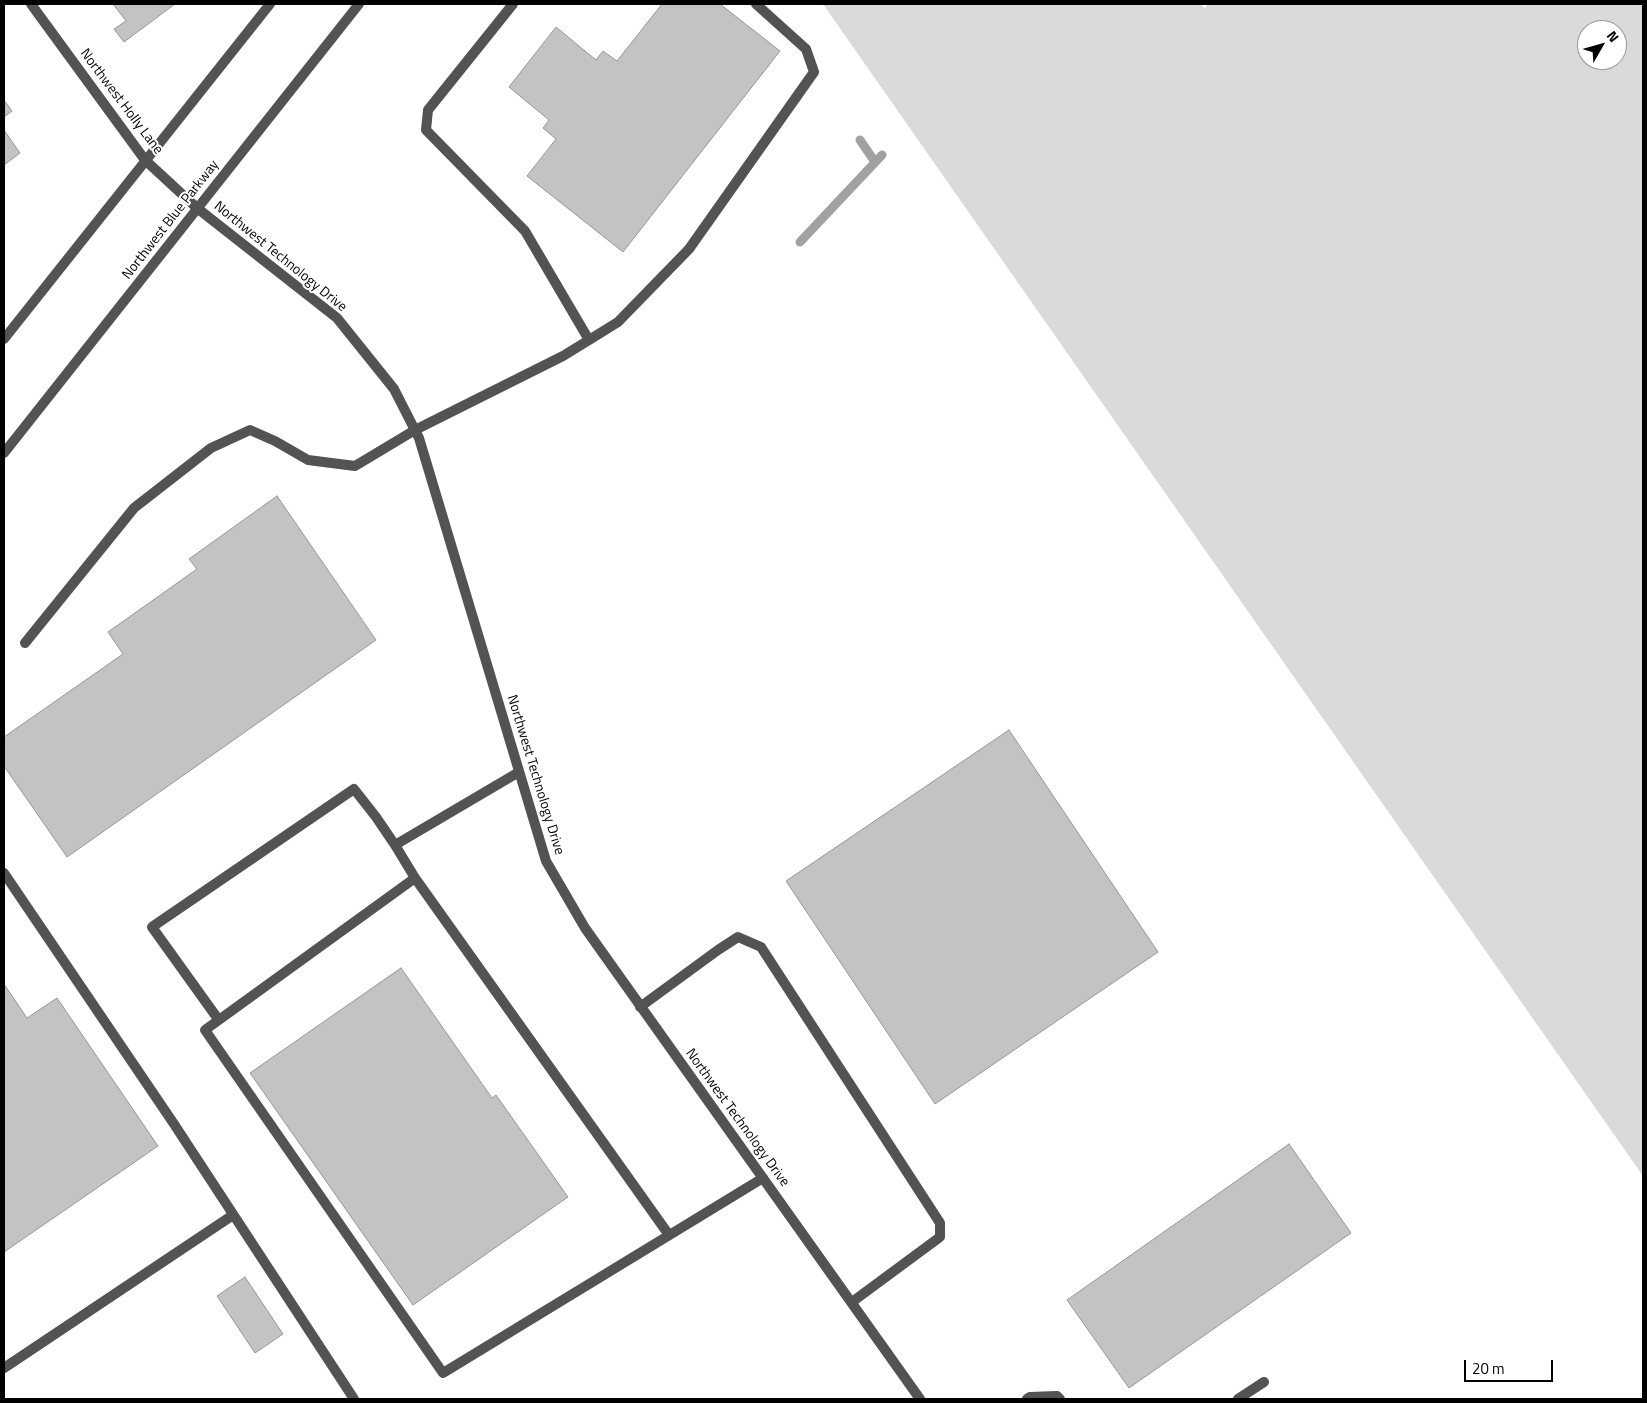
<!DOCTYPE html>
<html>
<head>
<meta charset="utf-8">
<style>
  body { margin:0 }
  #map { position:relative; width:1647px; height:1403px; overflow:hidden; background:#fff; font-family:"Titillium Web",sans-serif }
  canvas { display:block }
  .frame { position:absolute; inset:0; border:5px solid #000; pointer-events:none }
  .north { position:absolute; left:1577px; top:20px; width:50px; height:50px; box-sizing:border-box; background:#fff; border:1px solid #999; border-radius:50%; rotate:52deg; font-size:14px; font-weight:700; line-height:20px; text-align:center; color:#000 }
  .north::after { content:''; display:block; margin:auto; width:18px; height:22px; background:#000; clip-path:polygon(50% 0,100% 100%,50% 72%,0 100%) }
  .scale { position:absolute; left:1464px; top:1360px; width:89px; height:22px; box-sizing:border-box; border:2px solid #000; border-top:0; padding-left:6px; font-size:15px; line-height:18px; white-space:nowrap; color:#000; -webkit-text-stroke:4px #fff; paint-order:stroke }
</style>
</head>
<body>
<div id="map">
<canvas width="1647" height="1403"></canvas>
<div class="frame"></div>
<div class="north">N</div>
<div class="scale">20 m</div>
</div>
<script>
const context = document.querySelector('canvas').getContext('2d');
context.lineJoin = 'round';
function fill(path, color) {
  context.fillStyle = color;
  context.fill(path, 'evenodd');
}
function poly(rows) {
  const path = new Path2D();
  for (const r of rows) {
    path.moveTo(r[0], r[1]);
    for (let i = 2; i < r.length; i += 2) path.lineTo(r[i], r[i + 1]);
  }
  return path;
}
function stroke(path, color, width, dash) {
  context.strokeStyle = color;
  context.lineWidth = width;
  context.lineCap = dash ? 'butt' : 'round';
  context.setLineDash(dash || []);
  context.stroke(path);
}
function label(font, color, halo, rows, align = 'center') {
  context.font = font + ' "Titillium Web",sans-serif';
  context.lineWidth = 4;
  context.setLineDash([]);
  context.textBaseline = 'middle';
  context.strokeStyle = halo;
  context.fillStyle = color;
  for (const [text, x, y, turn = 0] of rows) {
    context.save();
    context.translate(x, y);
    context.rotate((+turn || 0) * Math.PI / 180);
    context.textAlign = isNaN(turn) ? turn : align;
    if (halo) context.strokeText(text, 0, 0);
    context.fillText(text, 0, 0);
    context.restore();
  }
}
fill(poly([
  [823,4,1199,4,1205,8,1208,4,1643,4,1643,1176],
  [1587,30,1617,30,1617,60,1587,60]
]), '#dadada');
stroke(poly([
  [860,140,875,162],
  [800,242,882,155]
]), '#a1a1a1', 9);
const building = poly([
  [113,4,175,4,124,42,114,29,126,21,113,4],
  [662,4,720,4,780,51,623,252,527,176,556,139,543,128,549,120,509,87,556,27,596,60,603,51,617,61,662,4],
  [4,100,12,111,4,117,4,100],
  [4,130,20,153,4,165,4,130],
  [277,496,376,640,67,857,4,766,4,737,123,654,108,632,197,569,189,559,277,496],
  [1009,730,1158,952,935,1104,786,881,1009,730],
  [401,968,492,1098,496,1095,568,1197,413,1305,250,1073,401,968],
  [4,984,27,1018,57,998,158,1146,4,1252,4,984],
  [1289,1144,1351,1233,1129,1388,1067,1300,1289,1144],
  [245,1277,283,1334,255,1353,217,1296,245,1277]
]);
fill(building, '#c3c3c3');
stroke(building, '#979797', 1);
stroke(poly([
  [589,340,618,322,689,249,814,72,806,49,756,4],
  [25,643,134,508,211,448,250,430,275,441,308,460,355,466,415,430,563,356,589,340,525,231,426,130,428,110,513,4],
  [519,772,395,845,415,878,205,1030,443,1373,763,1178],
  [4,873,174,1124,354,1399],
  [415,878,669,1235],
  [640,1007,718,950,738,937,761,947,940,1223,940,1237,852,1302],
  [218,1019,152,927,354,789,376,817,395,845],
  [4,1368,233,1215],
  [1027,1399,1030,1397,1057,1396,1060,1399],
  [1238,1399,1264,1382]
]), '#535353', 10);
stroke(poly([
  [31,4,145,160,197,208,337,318,394,389,419,438,546,861,585,928,920,1399]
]), '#535353', 10);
stroke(poly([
  [4,339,270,4],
  [4,453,359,4]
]), '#535353', 10);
label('14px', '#000', '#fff', [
  ["Northwest Holly Lane",121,102,53],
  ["Northwest Blue Parkway",171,220,-52],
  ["Northwest Technology Drive",280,257,39],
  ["Northwest Technology Drive",535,775,73],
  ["Northwest Technology Drive",737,1118,54]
]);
</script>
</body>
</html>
